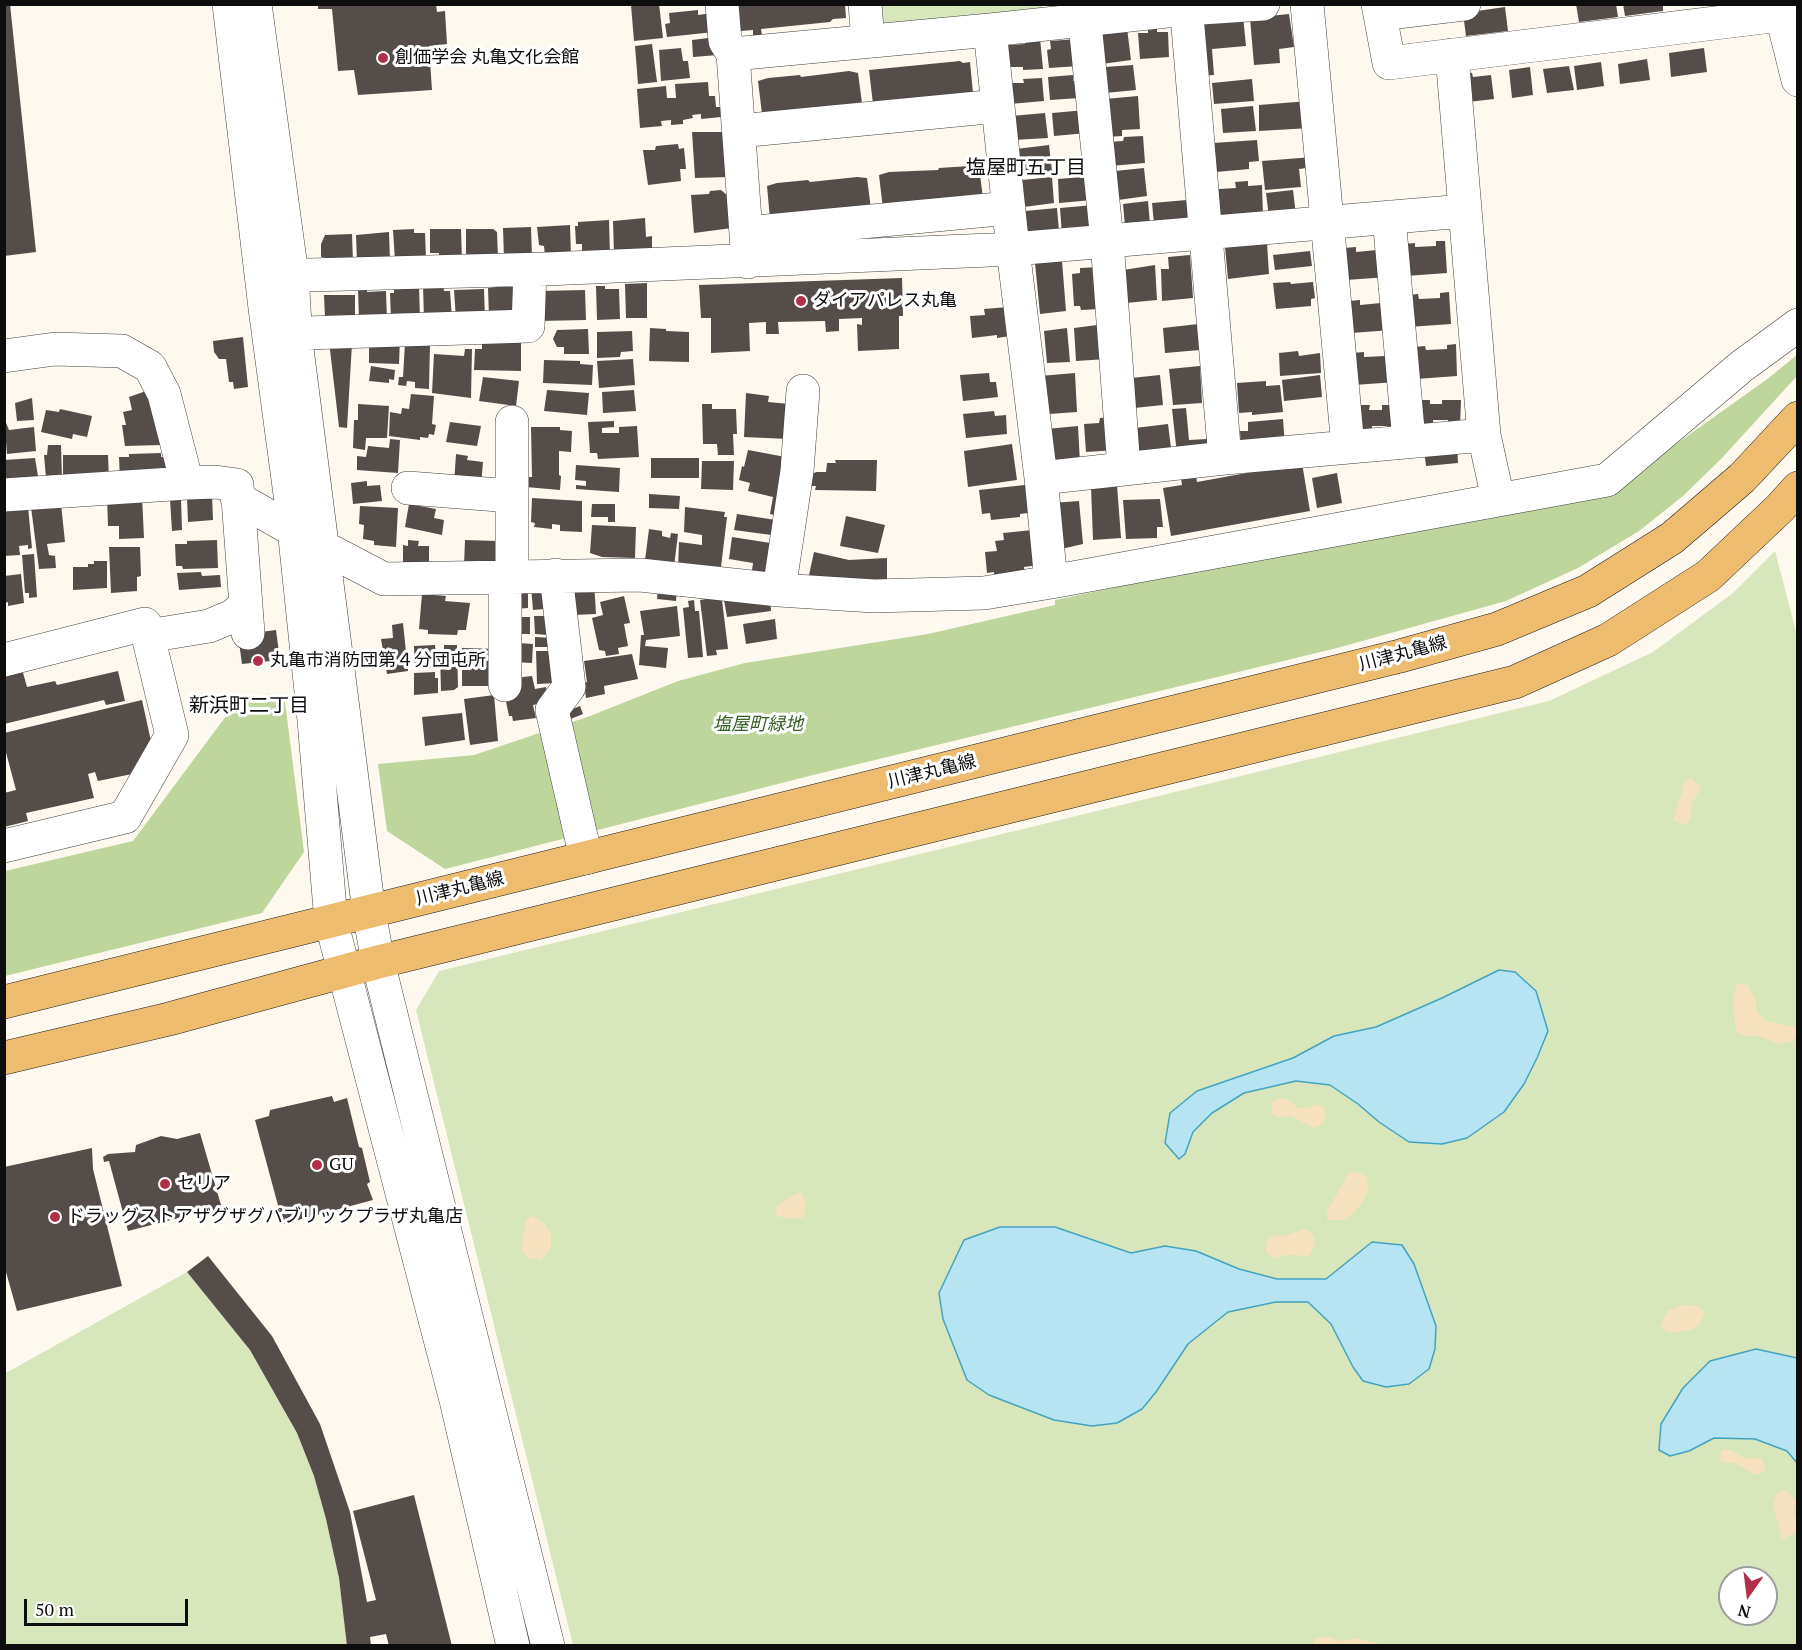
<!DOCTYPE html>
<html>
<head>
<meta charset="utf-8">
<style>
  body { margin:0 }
  #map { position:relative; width:1802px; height:1650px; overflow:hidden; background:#fef9ef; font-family:"PT Serif",serif }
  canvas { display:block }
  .frame { position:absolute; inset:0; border:6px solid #0d0d0d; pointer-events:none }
  .north { position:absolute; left:1718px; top:1566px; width:60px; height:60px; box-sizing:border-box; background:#fff; border:2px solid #9e9e9e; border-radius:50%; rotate:194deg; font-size:16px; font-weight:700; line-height:24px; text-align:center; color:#0d0d0d }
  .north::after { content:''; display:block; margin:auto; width:21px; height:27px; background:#b32f49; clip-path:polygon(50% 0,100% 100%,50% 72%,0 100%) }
  .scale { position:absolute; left:24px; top:1599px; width:164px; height:27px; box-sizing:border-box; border:3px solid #0d0d0d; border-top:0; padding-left:8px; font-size:18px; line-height:21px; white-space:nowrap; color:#0d0d0d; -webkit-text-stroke:4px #fff; paint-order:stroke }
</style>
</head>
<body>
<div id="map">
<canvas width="1802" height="1650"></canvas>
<div class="frame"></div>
<div class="north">N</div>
<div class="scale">50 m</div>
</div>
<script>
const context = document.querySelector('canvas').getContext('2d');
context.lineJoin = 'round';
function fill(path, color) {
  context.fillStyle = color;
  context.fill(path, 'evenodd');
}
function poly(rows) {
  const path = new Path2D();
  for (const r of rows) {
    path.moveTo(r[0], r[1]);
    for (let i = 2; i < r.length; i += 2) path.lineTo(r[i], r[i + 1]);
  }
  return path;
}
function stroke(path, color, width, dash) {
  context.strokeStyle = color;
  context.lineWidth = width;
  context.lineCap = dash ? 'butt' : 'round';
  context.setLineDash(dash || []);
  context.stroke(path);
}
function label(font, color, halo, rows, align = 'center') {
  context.font = font + ' "PT Serif","Noto Sans JP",serif';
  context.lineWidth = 6;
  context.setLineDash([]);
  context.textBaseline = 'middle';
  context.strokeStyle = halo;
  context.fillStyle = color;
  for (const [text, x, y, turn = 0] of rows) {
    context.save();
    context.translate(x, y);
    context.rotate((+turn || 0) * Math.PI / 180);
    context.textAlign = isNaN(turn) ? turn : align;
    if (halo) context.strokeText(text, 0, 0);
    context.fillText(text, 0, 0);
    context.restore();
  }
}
fill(poly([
  [1042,4,1042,12,884,27,877,5],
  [1775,551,1798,639,1797,1645,573,1645,416,1010,439,971,1549,701,1653,652,1733,593],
  [1730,1578,1766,1578,1766,1614,1730,1614],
  [187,1272,250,1350,297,1433,314,1476,326,1519,339,1578,347,1645,5,1645,4,1374]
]), '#d7e6bb');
fill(poly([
  [1797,355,1797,376,1722,458,1683,496,1639,531,1578,568,1506,601,1337,648,813,775,445,869,387,831,378,764,474,755,590,716,678,681,745,663,928,634,1055,605,1055,600,1346,539,1634,474,1766,380],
  [284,694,304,852,262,913,5,976,5,871,133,841,241,696]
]), '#bed59b');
fill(poly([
  [1691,778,1701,787,1692,804,1691,817,1686,825,1673,820,1685,782],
  [1737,984,1748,985,1756,1000,1757,1011,1766,1021,1794,1027,1797,1034,1793,1041,1780,1044,1759,1036,1746,1036,1736,1032,1733,998],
  [1280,1098,1290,1100,1298,1108,1307,1108,1317,1104,1324,1107,1326,1115,1323,1124,1314,1128,1291,1116,1279,1117,1272,1113,1271,1102],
  [1357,1172,1367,1177,1369,1189,1363,1201,1354,1213,1343,1220,1327,1220,1327,1211,1344,1182,1347,1173],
  [801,1192,806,1202,804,1217,795,1219,776,1216,777,1207,789,1197],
  [532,1216,545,1224,551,1235,551,1248,541,1260,528,1258,521,1250,526,1220],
  [1305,1229,1312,1233,1314,1237,1315,1246,1309,1256,1287,1255,1277,1258,1266,1252,1266,1242,1274,1235,1283,1236],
  [1682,1305,1699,1306,1705,1313,1700,1324,1691,1330,1677,1332,1669,1332,1660,1327,1667,1311],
  [1722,1450,1731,1450,1741,1456,1751,1459,1761,1457,1764,1463,1765,1472,1756,1475,1734,1463,1723,1463,1719,1459],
  [1786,1490,1795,1501,1793,1512,1797,1523,1797,1531,1782,1540,1773,1504,1776,1494],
  [1329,1636,1339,1641,1357,1638,1383,1645,1312,1645,1315,1638]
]), '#f6e2be');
const water = poly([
  [1499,970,1515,972,1536,991,1548,1031,1537,1058,1524,1084,1504,1112,1467,1138,1442,1144,1409,1142,1379,1122,1358,1104,1330,1085,1296,1081,1244,1093,1212,1113,1193,1132,1185,1154,1179,1159,1165,1143,1170,1113,1197,1091,1293,1058,1334,1036,1376,1027,1442,998,1499,970],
  [1000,1227,1055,1227,1131,1253,1165,1246,1196,1251,1239,1269,1277,1279,1326,1279,1372,1242,1402,1245,1414,1264,1436,1326,1435,1349,1429,1369,1409,1384,1386,1387,1363,1381,1353,1367,1331,1324,1308,1302,1276,1302,1228,1312,1188,1344,1156,1392,1142,1409,1117,1423,1092,1426,1054,1420,989,1395,967,1380,943,1319,939,1293,964,1240,1000,1227],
  [1756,1349,1797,1358,1797,1463,1787,1451,1755,1439,1714,1438,1689,1451,1670,1456,1659,1450,1661,1424,1683,1388,1710,1361,1756,1349]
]);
fill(water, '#b7e4f2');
stroke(water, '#43a3c3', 1.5);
fill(poly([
  [4,4,10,4,36,252,4,256],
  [318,4,436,4,437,12,445,11,447,44,429,46,432,90,358,95,354,70,338,71,332,9,318,9],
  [659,4,663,38,634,41,631,5],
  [730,4,845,4,846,18,833,19,830,22,761,29,762,35,753,35,753,30,741,31,732,29],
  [1576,4,1616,4,1618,17,1579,22],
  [1623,4,1663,4,1663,11,1625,16],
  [1505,7,1508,31,1466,36,1463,13],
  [698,10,698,15,712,13,714,32,667,37,665,24,670,23,669,13],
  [1289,14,1294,47,1279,49,1280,63,1254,65,1250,18],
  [1243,16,1246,46,1212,49,1214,75,1197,76,1199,23],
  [1127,28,1131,60,1102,64,1099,33],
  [1148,29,1157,29,1157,32,1168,32,1169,57,1140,59,1138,33,1148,33],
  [717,37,718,55,693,57,692,40],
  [1040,38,1043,69,1023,70,1023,67,1010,67,1008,45,1025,44,1025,40],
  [1077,39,1079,66,1049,68,1047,50,1051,49,1050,41],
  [652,44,657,82,638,84,635,46],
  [681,48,683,61,688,61,690,78,661,81,659,50],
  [1704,48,1707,72,1671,77,1669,53],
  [1647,59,1650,80,1620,84,1618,64],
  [960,61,963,63,970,62,973,93,873,104,869,70],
  [1601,62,1604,86,1577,90,1574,66],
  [1133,65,1136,90,1105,93,1105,67],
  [1569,66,1574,90,1547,93,1543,69],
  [1530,67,1533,95,1512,98,1509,70],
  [849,71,858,73,862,103,762,114,758,81,768,78,800,75,801,77],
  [1472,73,1473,77,1491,75,1494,99,1459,103,1460,74],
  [1073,75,1073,81,1078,80,1079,98,1050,100,1048,77],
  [1042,78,1044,101,1010,104,1008,83,1024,83,1023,79],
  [1252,79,1254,101,1214,104,1212,83],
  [708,82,709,96,715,96,716,107,720,107,721,117,701,119,701,114,692,115,693,118,683,120,683,124,671,125,671,120,661,121,662,126,640,128,637,89,666,86,667,98,676,98,675,84],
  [1138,96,1140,129,1122,130,1122,136,1108,137,1105,99],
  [1308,101,1310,128,1259,131,1259,105],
  [1253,106,1256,131,1223,133,1221,109],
  [1086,110,1087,133,1054,136,1052,113],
  [1045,113,1048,138,1013,140,1011,116],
  [692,132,726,132,729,177,695,178],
  [1143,136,1145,163,1110,166,1108,142,1123,141,1124,137],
  [1257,140,1259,161,1249,162,1249,169,1216,172,1213,143],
  [678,144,679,149,684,148,686,169,680,169,681,181,648,185,643,150,655,150,656,146],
  [1049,145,1052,171,1020,175,1016,149],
  [1313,157,1314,167,1299,169,1301,187,1265,190,1262,161],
  [970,166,979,167,983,198,883,209,879,175,889,172,938,170,939,168],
  [1144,168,1147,196,1118,200,1115,171],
  [1092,176,1093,200,1059,203,1058,179],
  [857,177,867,178,871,209,770,219,767,186,777,183,808,180,810,182],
  [1052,177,1054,203,1024,207,1022,180],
  [1248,181,1248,186,1262,185,1263,216,1218,221,1219,189,1236,188,1235,182],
  [721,190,727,195,730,195,732,228,694,233,691,195,709,194,710,191],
  [1293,190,1296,215,1269,217,1266,193],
  [1187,200,1187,217,1179,226,1154,224,1152,203],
  [1148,201,1150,224,1125,226,1123,204],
  [1094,205,1096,224,1062,235,1060,208],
  [1057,208,1059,231,1028,240,1025,211],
  [645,218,646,237,652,236,652,253,614,255,613,221],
  [609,220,610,255,582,255,582,244,576,244,575,226,578,226,578,222],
  [570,225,571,256,545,257,544,246,539,245,537,227],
  [531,227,532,258,504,258,503,228],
  [414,229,414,233,425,233,426,258,395,261,393,230],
  [430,229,461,229,462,261,439,257,439,253,430,253],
  [466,229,493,229,497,232,498,257,466,258],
  [389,232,390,261,357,262,356,235],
  [352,234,353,262,327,262,326,258,321,257,321,244,325,235],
  [1436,241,1445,241,1447,273,1406,276,1403,244,1415,243,1415,247,1436,246],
  [1267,243,1269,274,1228,279,1225,247],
  [1356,247,1356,252,1377,250,1388,277,1346,280,1344,248],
  [1310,251,1312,266,1275,270,1273,255],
  [1190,255,1193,298,1162,301,1161,269,1169,269,1168,257],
  [1062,261,1066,311,1040,314,1035,263],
  [1155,265,1157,300,1126,303,1123,270],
  [1100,267,1099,309,1081,310,1080,306,1074,306,1072,274,1080,273,1080,268],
  [902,278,903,316,899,316,899,349,858,351,857,324,862,325,862,318,839,319,839,331,826,332,825,321,778,322,779,334,766,334,766,322,749,323,750,351,711,353,711,318,701,318,699,285],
  [1290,282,1291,284,1313,282,1315,298,1311,299,1311,306,1276,309,1273,283],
  [496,283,518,285,520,312,489,318,488,288,496,287],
  [647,283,647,318,626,318,625,284],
  [443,284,444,291,450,291,452,319,424,320,423,285],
  [419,286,420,319,391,320,390,293,394,293,394,287],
  [596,286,605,286,605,289,619,289,620,319,597,320],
  [358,289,367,289,367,292,386,291,387,320,359,321],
  [484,289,485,319,456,320,454,290],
  [585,290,586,320,538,321,538,291],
  [1449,292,1451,324,1409,327,1407,295,1418,294,1419,299,1440,298,1440,293],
  [324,295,355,295,355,318,325,318],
  [1360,300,1360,305,1381,303,1392,330,1351,333,1348,301],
  [1008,307,1010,336,997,338,997,335,972,338,970,316,985,315,984,309],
  [1105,324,1107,359,1076,361,1074,328],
  [1198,324,1200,350,1165,353,1163,328],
  [650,328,666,329,666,331,689,332,689,362,649,361],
  [1067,328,1070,362,1047,363,1044,331],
  [588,329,589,354,564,354,564,347,557,347,553,339,557,330],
  [632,331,633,351,621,352,620,357,597,358,597,332],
  [243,337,248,387,234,389,233,382,229,382,226,359,219,359,214,352,213,341],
  [400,338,399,364,369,363,369,341],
  [482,339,521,340,521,371,474,370,475,349,482,349],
  [329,341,352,344,347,428,339,427],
  [405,343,430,344,429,389,415,388,415,382,407,381,406,386,398,385,399,377,403,377],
  [1456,344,1457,376,1416,379,1414,347,1425,346,1426,350,1447,349,1447,345],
  [465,349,472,349,471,398,432,393,434,354,464,356],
  [1298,351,1299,356,1320,353,1321,373,1280,376,1279,353],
  [1364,352,1364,357,1385,356,1396,382,1354,385,1352,353],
  [633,359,635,385,599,388,597,361],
  [544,360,580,361,580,364,593,365,592,385,543,383],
  [371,366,395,370,394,380,389,379,389,383,369,381],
  [1200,366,1202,403,1173,405,1169,369],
  [989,373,990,382,996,382,998,397,963,401,960,375],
  [1075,373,1077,412,1049,414,1040,376],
  [1160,375,1163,405,1134,408,1131,378],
  [1320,375,1322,397,1284,401,1282,380],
  [483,377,519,381,516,406,479,401],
  [1266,381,1266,386,1280,385,1283,412,1252,415,1252,412,1239,413,1237,383],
  [547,390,589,393,587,415,544,411],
  [634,390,636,411,603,413,602,392],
  [146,391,161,445,125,446,122,425,126,425,123,412,132,410,129,397],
  [746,393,769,396,768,402,790,404,788,439,744,437],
  [411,394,434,396,432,424,436,425,434,435,429,434,428,438,420,437,420,440,389,436,390,412,401,414,402,408,409,409],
  [32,398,34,420,17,421,15,403],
  [1418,400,1430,400,1430,404,1442,404,1442,400,1461,400,1460,428,1448,428,1448,420,1433,420,1433,429,1418,429],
  [358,404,389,406,387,438,366,438,365,450,353,448,354,420,358,420],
  [702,404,712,404,712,409,736,409,737,434,733,434,734,455,718,455,717,444,703,444],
  [1357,405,1370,405,1369,410,1382,410,1382,405,1400,405,1400,433,1387,433,1387,426,1372,426,1372,435,1357,435],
  [1186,408,1189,440,1207,439,1208,445,1177,454,1172,409],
  [60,409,92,416,87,437,73,434,72,439,41,432,46,410,59,412],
  [994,411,995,416,1006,415,1007,434,966,438,963,414],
  [1115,417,1117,450,1086,452,1084,424,1099,423,1100,418],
  [4,418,9,430,34,427,36,451,7,454],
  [1283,419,1285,446,1241,450,1240,431,1248,431,1248,422],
  [614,421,614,427,602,428,602,433,619,433,619,427,637,426,639,457,598,459,597,453,590,453,588,422],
  [450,422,481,426,477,446,446,442],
  [1168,424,1172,456,1143,458,1143,450,1137,450,1135,428],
  [1078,426,1080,463,1057,465,1056,458,1047,459,1046,429],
  [531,427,560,427,560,430,572,431,571,452,559,451,559,475,561,476,560,490,526,487,527,477,532,477],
  [390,439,400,440,398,473,357,470,357,456,366,457,368,446,389,448],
  [1012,444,1017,480,968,487,964,451],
  [48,445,61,445,62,478,46,478,44,455,47,455],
  [1457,446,1458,463,1426,466,1424,449],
  [748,450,791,458,782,517,770,514,773,497,748,491,750,483,739,480,742,466,744,467],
  [161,453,161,457,170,457,170,479,120,480,119,457,129,457,129,454],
  [456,454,468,456,467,460,483,462,481,486,454,484],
  [63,455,108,455,109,480,63,480],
  [35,458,39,482,4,486,4,460],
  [651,458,699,458,699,478,651,478],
  [835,460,877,460,876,491,815,490,816,486,811,486,811,475,816,472,826,472,827,463,836,463],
  [702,461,734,461,733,490,701,489],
  [1302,463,1310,511,1171,536,1163,488,1182,485,1180,473,1195,471,1197,482],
  [576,465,620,468,619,492,576,489,576,485,586,486,586,481,575,480],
  [1337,473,1342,503,1317,508,1312,478],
  [367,481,367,486,380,485,382,501,353,504,351,483],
  [1025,485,1028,513,1020,514,1020,517,991,520,990,513,982,514,979,490],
  [1117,485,1121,538,1093,540,1091,487],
  [212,494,213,520,188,522,187,497],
  [649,494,680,496,679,509,649,508],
  [107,496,142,496,144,538,119,539,119,526,108,526],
  [532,498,582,501,582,532,560,531,560,525,552,524,552,529,534,527,535,523,531,522],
  [170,499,181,499,182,530,172,531],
  [1160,499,1163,527,1157,527,1157,538,1126,539,1123,500],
  [1079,501,1083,544,1057,550,1052,503],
  [61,504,65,542,47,544,49,555,55,556,56,568,39,569,31,507],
  [409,504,436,509,434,518,444,520,442,535,405,527],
  [592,504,615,504,615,522,608,522,608,517,591,517],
  [360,506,398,508,396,547,374,545,374,541,363,539,364,525,359,524],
  [28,507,32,548,28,549,28,545,19,546,20,555,4,556,4,509],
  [685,507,725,512,724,517,727,517,721,567,714,566,713,573,678,569,679,542,702,545,702,535,684,532],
  [737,514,782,521,779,536,734,530],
  [846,516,885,525,878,553,840,546],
  [592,525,636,527,635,558,602,557,590,553],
  [649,529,662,531,662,536,670,538,671,533,678,534,673,575,644,568],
  [1033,530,1039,565,1024,567,1025,573,994,576,994,572,987,573,985,552,997,551,995,541,1004,540,1003,533],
  [732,537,777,544,773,580,751,578,753,563,729,559],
  [217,540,218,568,183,569,182,566,176,566,175,544,187,544,187,541],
  [408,540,419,541,418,546,429,546,429,566,403,565,403,545,408,546],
  [465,540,498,541,498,568,464,565],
  [109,547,140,547,141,576,137,577,137,591,111,593],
  [814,552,849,560,887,558,887,584,838,582,809,575],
  [34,554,37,597,29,598,29,593,25,593,22,555],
  [94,561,107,561,107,588,73,590,73,567,88,567,88,564,94,564],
  [201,572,202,576,220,575,221,587,179,590,177,573],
  [21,574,24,603,8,606,8,602,4,603,4,576],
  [594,582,596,614,573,615,571,588],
  [531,586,545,590,545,609,533,610],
  [658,587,677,589,676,601,657,599],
  [513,590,528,590,528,608,513,609],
  [721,592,728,649,716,650,717,655,707,656,700,600,706,599,705,594],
  [422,594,446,596,445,601,470,603,466,630,458,630,457,635,428,634,428,630,419,629],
  [723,594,770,597,771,611,727,617],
  [624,596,630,623,624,624,628,646,618,648,619,654,606,656,605,651,599,650,592,618,603,615,600,602],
  [694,600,695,611,699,611,703,657,688,658,683,608,689,607,688,601],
  [677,606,680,636,646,640,645,646,668,648,666,668,639,665,641,635,644,635,640,611],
  [534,616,552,616,548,635,535,634],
  [515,617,530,617,530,634,516,634],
  [775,619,777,639,746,644,743,624],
  [403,623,408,671,387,674,381,639,393,638,392,625],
  [276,630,280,660,242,664,238,635],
  [535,637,555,638,554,647,535,647],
  [518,643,533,644,532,663,513,662],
  [435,645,437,668,415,669,414,646],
  [444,645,457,645,458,687,454,690,441,691,440,654,444,654],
  [462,648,500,649,499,686,462,686],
  [536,651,555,651,557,683,537,684],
  [632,654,638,679,604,686,605,694,586,698,584,683,587,682,584,661],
  [4,668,22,669,27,687,55,681,57,685,118,671,125,701,106,705,104,700,4,724],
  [435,672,435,678,438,678,438,693,414,695,414,673],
  [532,676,535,689,546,687,548,702,533,705,536,718,513,721,512,716,509,716,504,692,514,678],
  [494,695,498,741,470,745,464,699],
  [142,700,154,755,147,771,98,781,95,772,88,774,94,798,26,813,28,821,4,827,4,793,16,790,4,745,4,733],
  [580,706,583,714,568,720,565,712],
  [462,713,465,740,425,746,422,717],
  [332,1096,334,1102,347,1098,359,1147,362,1148,370,1182,367,1184,373,1200,283,1224,255,1120,269,1116,270,1110],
  [200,1133,221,1205,217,1208,219,1213,212,1214,210,1210,128,1231,109,1161,104,1162,103,1157,108,1154,135,1152,136,1145,161,1136,177,1139],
  [92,1148,93,1169,122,1286,17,1311,4,1265,4,1167],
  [208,1256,272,1336,320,1424,350,1512,367,1602,376,1600,353,1511,414,1495,452,1646,389,1646,386,1634,370,1637,371,1646,347,1646,339,1578,326,1519,314,1476,297,1433,250,1350,187,1272]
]), '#554d4a');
const minor = poly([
  [229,4,265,308,292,509,314,720,331,921,456,1400,513,1646],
  [255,4,292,275,296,341,369,912,378,962,548,1646],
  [722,4,725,41,733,54],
  [865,4,868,41],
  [1083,4,1107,241,1124,468],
  [1186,4,1225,458],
  [1307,4,1348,447],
  [1378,4,1389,63,1780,15],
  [1779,4,1798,80],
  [1380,14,1464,4],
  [990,30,1013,249,1041,478,1225,458,1484,435],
  [1452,55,1484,435,1498,499],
  [739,131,998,106],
  [1389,217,1409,441],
  [746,233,1009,208],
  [748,262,733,54,990,30,1186,9,1263,4],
  [269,276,546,269,1013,249,1464,211],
  [274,334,528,326,530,270],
  [4,356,55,349,122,351,150,367,164,394,187,483],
  [512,422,512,576],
  [1041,478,1051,582,1607,480,1742,366,1798,325],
  [408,488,512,496],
  [4,495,187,483,215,482,237,485,248,633],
  [237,498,323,547,384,579,640,575,779,590,874,596,984,593,1051,582],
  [556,575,569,687,552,710,586,858],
  [505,576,505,685],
  [779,590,797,471,803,391],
  [4,660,145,624,148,636,209,626,233,616,246,604],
  [4,846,125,817,172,735,148,636]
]);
const major = poly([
  [4,1002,1400,656,1497,629,1588,591,1672,538,1742,478,1798,418],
  [4,1058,169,1019,378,962,1515,682,1608,640,1708,576,1780,508,1798,488]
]);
stroke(minor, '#404040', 34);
stroke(major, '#1e1e1e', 34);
stroke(minor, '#fff', 33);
stroke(major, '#eebc6e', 33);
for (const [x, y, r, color] of [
  [383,58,6,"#b32f49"],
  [801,301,6,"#b32f49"],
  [258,661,6,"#b32f49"],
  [317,1165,6,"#b32f49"],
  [165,1184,6,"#b32f49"],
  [55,1217,6,"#b32f49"]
]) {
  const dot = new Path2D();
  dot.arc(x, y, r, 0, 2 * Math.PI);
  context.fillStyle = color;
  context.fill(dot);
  stroke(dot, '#fff', 2);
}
label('18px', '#0d0d0d', '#fff', [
  ["創価学会 丸亀文化会館",395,58],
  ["ダイアパレス丸亀",813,301],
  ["丸亀市消防団第４分団屯所",270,661],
  ["GU",329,1165],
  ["セリア",177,1184],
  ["ドラッグストアザグザグパブリックプラザ丸亀店",67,1217]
], 'left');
label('18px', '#0d0d0d', '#fff', [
  ["川津丸亀線",1403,654,-15],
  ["川津丸亀線",932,772,-14],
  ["川津丸亀線",460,889,-14]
]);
label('italic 18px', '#386022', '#fff', [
  ["塩屋町緑地",758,725]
]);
label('20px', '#0d0d0d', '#fff', [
  ["塩屋町五丁目",1026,168],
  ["新浜町二丁目",249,706]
]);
</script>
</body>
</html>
